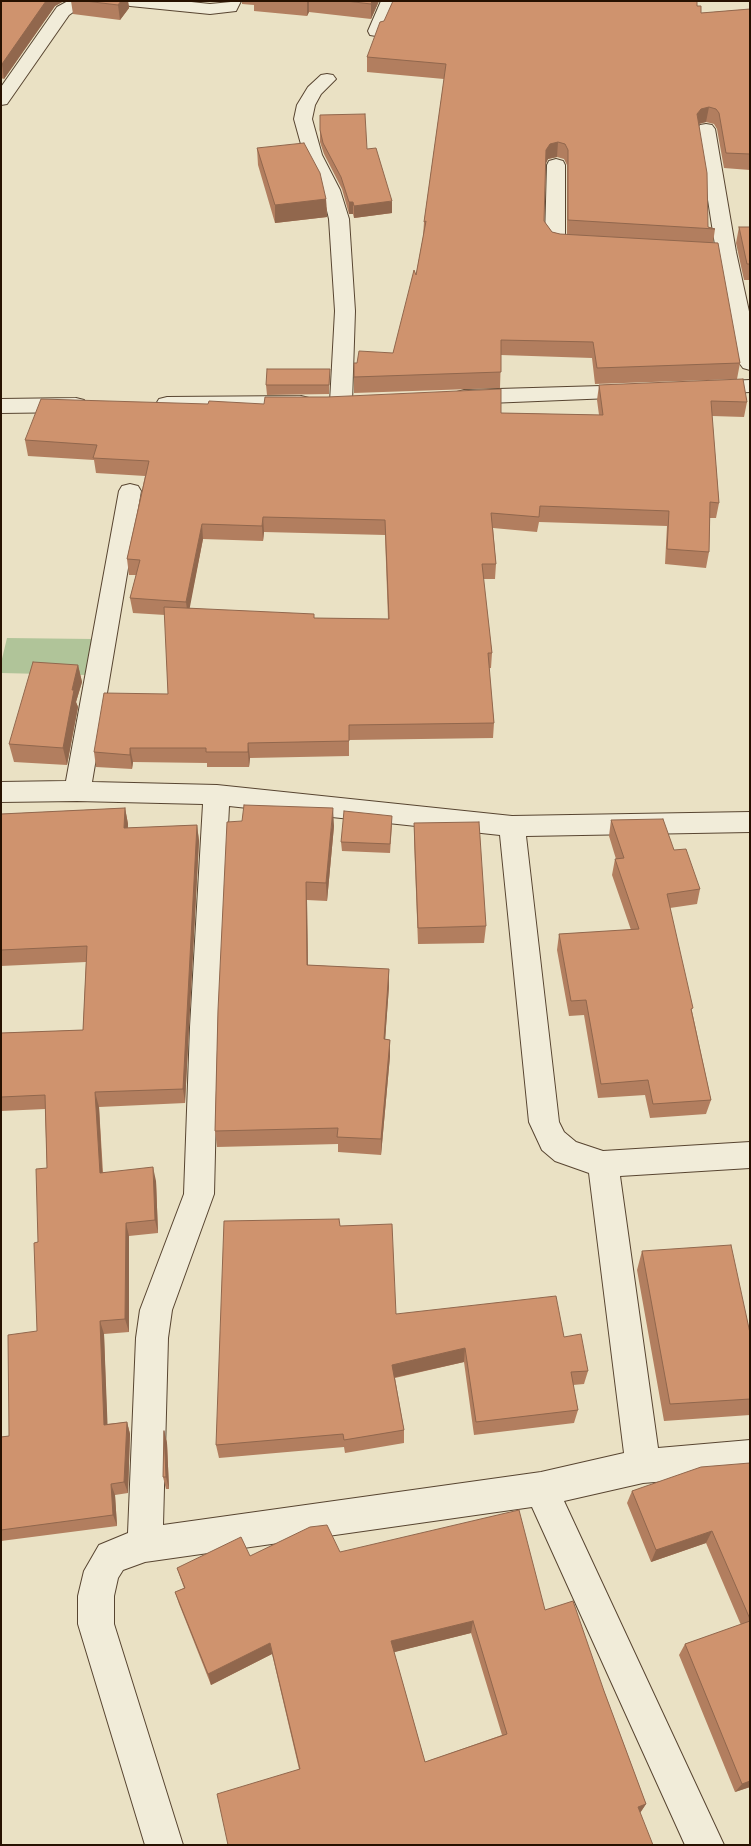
<!DOCTYPE html>
<html>
<head>
<meta charset="utf-8">
<style>
  body { margin:0 }
  #map { position:relative; width:751px; height:1846px; overflow:hidden; background:#eae1c4; font-family:"IM FELL Great Primer",serif }
  canvas { display:block }
  .frame { position:absolute; inset:0; border:2px solid #271100; pointer-events:none }
</style>
</head>
<body>
<div id="map">
<canvas width="751" height="1846"></canvas>
<div class="frame"></div>
</div>
<script>
const context = document.querySelector('canvas').getContext('2d');
context.lineJoin = 'round';
function fill(path, color) {
  context.fillStyle = color;
  context.fill(path, 'evenodd');
}
function poly(rows) {
  const path = new Path2D();
  for (const r of rows) {
    path.moveTo(r[0], r[1]);
    for (let i = 2; i < r.length; i += 2) path.lineTo(r[i], r[i + 1]);
  }
  return path;
}
function stroke(path, color, width, dash) {
  context.strokeStyle = color;
  context.lineWidth = width;
  context.lineCap = dash ? 'butt' : 'round';
  context.setLineDash(dash || []);
  context.stroke(path);
}
fill(poly([
  [7,638,93,639,86,675,1,673,1,663]
]), '#b0c499');
const minor = poly([
  [68,1,89,1,69,15,7,104,1,105,1,87,57,7,68,1],
  [122,1,182,1,210,4,241,1,236,11,210,14,130,6,124,4,122,1],
  [381,1,397,1,384,31,382,35,376,36,370,35,368,31,381,1],
  [327,74,333,75,336,79,321,94,315,105,312,119,322,155,340,190,349,219,355,311,352,402,349,407,341,409,333,407,330,402,335,311,329,219,322,190,304,155,294,119,297,105,308,87,321,75,327,74],
  [706,124,712,125,715,129,736,252,750,316,750,370,743,368,740,364,717,257,683,255,676,253,673,249,676,245,683,243,715,245,697,129,700,125,706,124],
  [556,159,563,161,565,165,565,236,592,240,595,244,592,248,585,250,559,248,552,246,545,237,547,165,549,161,556,159],
  [750,380,750,392,706,394,699,393,695,388,699,383,706,382,750,380],
  [636,385,643,386,647,391,643,396,636,397,464,404,457,402,453,397,457,392,464,390,636,385],
  [301,396,309,398,312,403,309,408,301,410,167,411,159,409,156,404,159,399,167,397,301,396],
  [76,398,84,400,87,405,84,410,76,412,1,413,1,399,76,398],
  [130,484,138,486,141,491,92,782,217,785,512,816,750,812,750,832,526,836,559,1122,564,1132,576,1142,603,1151,750,1142,750,1168,620,1176,658,1448,750,1440,750,1474,643,1483,564,1501,724,1845,685,1845,532,1507,145,1562,123,1570,118,1578,114,1596,114,1624,183,1845,145,1845,78,1624,78,1596,84,1571,99,1545,128,1533,136,1338,140,1310,184,1194,190,1027,203,804,77,801,1,802,1,782,66,781,119,491,122,486,130,484],
  [229,806,500,835,529,1122,542,1150,555,1161,589,1173,624,1453,541,1472,163,1525,168,1338,172,1310,214,1194,218,1027,229,806]
]);
stroke(minor, '#584531', 2);
fill(minor, '#f1ecd9');
fill(poly([
  [1,1,64,1,55,6,4,79,1,78],
  [71,1,128,1,129,8,120,20,73,14],
  [242,1,379,1,371,19,309,12,307,16,254,11,254,5,242,4],
  [697,6,701,13,750,9,750,170,724,168,717,129,714,124,706,122,699,124,708,227,715,229,713,243,740,363,737,379,595,384,592,358,501,355,500,388,354,393,354,377,357,363,393,353,416,275,423,237,424,222,444,79,367,72,367,57,384,21],
  [557,157,564,159,567,165,567,235,560,234,552,232,544,221,546,163,548,159],
  [320,115,367,149,392,213,354,218,353,214,349,214,342,189,324,154,320,142],
  [257,148,326,199,327,217,275,223,258,165],
  [739,227,750,227,750,280,744,280,736,243],
  [330,369,329,394,267,395,266,385],
  [599,385,747,402,744,417,712,416,719,503,716,518,710,518,709,552,706,568,665,564,667,526,539,522,537,532,493,528,496,564,495,579,483,579,492,653,491,668,489,668,494,723,493,738,349,740,349,756,250,758,249,767,207,767,207,763,133,762,132,769,96,767,94,752,168,694,165,615,133,613,130,598,136,575,129,575,127,559,145,476,96,473,94,460,28,456,25,440,208,404,264,404,501,413,599,415,597,400],
  [264,532,385,535,388,619,314,618,189,608,203,539,263,541],
  [78,665,82,682,76,702,78,707,67,765,14,762,9,744],
  [125,808,128,824,128,828,197,825,199,841,185,1103,99,1107,103,1172,156,1181,158,1233,129,1236,129,1332,104,1334,107,1424,127,1422,130,1434,128,1493,115,1495,117,1526,1,1541,1,1437,9,1436,37,1331,38,1242,47,1168,45,1109,1,1111,1,1033,83,1030,86,962,1,966,1,814],
  [611,820,674,850,700,889,697,904,670,908,711,1100,706,1114,650,1118,645,1095,598,1098,584,1015,569,1016,557,950,559,934,631,930,612,875,615,859,616,859,609,836],
  [414,823,486,926,484,943,418,944,414,840],
  [392,825,390,853,342,851,341,842],
  [334,826,327,901,307,900,308,965,389,969,389,986,385,1039,390,1040,390,1056,381,1155,338,1152,338,1144,217,1147,215,1131,218,1010],
  [340,1226,396,1314,564,1337,588,1371,584,1384,573,1385,578,1410,574,1423,474,1435,464,1362,395,1378,404,1430,404,1443,345,1453,344,1447,219,1458,216,1445],
  [642,1251,750,1333,750,1415,664,1421,637,1270],
  [164,1431,167,1443,169,1489,166,1489,163,1477],
  [750,1463,750,1787,735,1792,679,1655,685,1644,741,1625,706,1543,651,1562,627,1503,632,1491],
  [340,1552,545,1610,604,1691,646,1804,640,1813,299,1769,272,1654,211,1685,179,1604,175,1592,184,1588,177,1568,250,1556],
  [471,1633,502,1735,425,1762,394,1652]
]), '#b27e5f');
fill(poly([
  [46,1,64,1,55,6,4,79,2,64],
  [121,1,128,1,129,8,120,20,118,5],
  [307,1,309,1,309,12,307,16],
  [372,1,379,1,371,19,371,4],
  [709,107,706,122,698,124,697,114,701,109],
  [558,142,557,157,548,159,545,165,546,150,550,144],
  [326,199,327,217,275,223,275,205],
  [392,201,392,213,354,218,354,206],
  [349,202,353,202,353,214,349,214],
  [263,517,264,532,263,541,262,526],
  [202,524,203,539,188,617,186,602],
  [78,665,82,682,76,702,78,707,67,765,63,748,72,690],
  [248,743,250,758,249,767,248,752],
  [130,748,133,762,132,769,130,755],
  [125,808,128,824,127,844,124,828],
  [333,808,334,826,327,901,326,883],
  [197,825,199,841,185,1103,183,1089],
  [306,882,307,900,308,982,307,965],
  [389,969,389,986,384,1056,384,1039],
  [390,1040,390,1056,381,1155,381,1139],
  [95,1092,99,1107,103,1187,100,1173],
  [153,1167,156,1181,158,1233,155,1220],
  [126,1223,129,1236,129,1332,125,1319],
  [100,1321,104,1334,108,1436,104,1425],
  [465,1348,464,1362,392,1378,392,1365],
  [127,1422,130,1434,128,1493,124,1482],
  [164,1431,167,1443,169,1489,166,1477],
  [111,1484,115,1495,117,1526,113,1515],
  [712,1531,706,1543,651,1562,656,1550],
  [473,1621,471,1633,391,1653,391,1641],
  [270,1643,272,1654,211,1685,208,1674],
  [750,1781,750,1787,735,1792,742,1784],
  [646,1804,640,1813,638,1807]
]), '#91674d');
const building = poly([
  [1,1,46,1,2,64,1,64,1,1],
  [85,1,121,1,118,5,85,1],
  [346,1,372,1,371,4,346,1],
  [393,1,697,1,697,6,701,6,701,13,750,9,750,154,726,153,719,113,716,109,709,107,701,109,697,114,707,173,708,227,715,229,568,220,568,150,565,144,558,142,550,144,546,150,544,221,552,232,560,234,718,243,740,363,597,368,593,342,501,340,501,372,354,377,354,363,357,363,359,351,393,353,414,270,416,275,426,221,424,222,446,64,367,57,380,22,384,21,393,1],
  [365,114,367,149,376,148,392,201,354,206,353,202,349,202,341,177,323,143,320,130,320,115,365,114],
  [304,143,320,173,326,199,275,205,257,148,304,143],
  [739,227,750,227,750,264,747,264,739,227],
  [267,369,330,369,329,385,266,385,267,369],
  [743,379,747,402,711,401,719,503,710,502,709,552,667,549,669,511,540,506,539,517,491,513,496,564,482,564,492,653,488,653,494,723,349,725,349,741,248,743,248,752,206,752,206,748,130,748,130,755,94,752,104,693,168,694,164,607,314,614,314,618,389,619,385,520,263,517,262,526,202,524,186,602,130,598,140,560,127,559,149,461,93,458,97,445,25,440,41,399,208,404,209,401,264,404,265,397,327,397,501,389,501,413,603,415,599,385,743,379],
  [33,662,78,665,72,690,74,690,63,748,9,744,33,662],
  [244,805,333,808,326,883,306,882,307,965,389,969,384,1039,390,1040,381,1139,337,1137,338,1128,215,1131,218,1010,227,822,242,821,244,805],
  [125,808,124,828,197,825,183,1089,95,1092,100,1173,153,1167,155,1220,126,1223,125,1319,100,1321,104,1425,127,1422,124,1482,111,1484,113,1515,1,1530,1,1437,9,1436,8,1335,37,1331,34,1243,38,1242,36,1169,47,1168,45,1095,1,1097,1,1033,83,1030,87,946,1,950,1,814,125,808],
  [344,811,392,816,390,844,341,842,344,811],
  [663,819,674,850,686,849,700,889,667,894,693,1008,691,1009,711,1100,653,1104,648,1080,601,1084,586,1000,571,1001,559,934,639,929,615,859,624,858,611,820,663,819],
  [479,822,486,926,418,928,414,823,479,822],
  [339,1219,340,1226,392,1224,396,1314,556,1296,564,1337,581,1334,588,1371,571,1372,578,1410,476,1422,465,1348,392,1365,404,1430,344,1440,343,1434,216,1445,224,1221,339,1219],
  [731,1245,750,1333,750,1399,670,1404,642,1251,731,1245],
  [164,1431,166,1477,163,1477,164,1431],
  [750,1463,750,1619,712,1531,656,1550,632,1491,701,1467,750,1463],
  [519,1510,545,1610,573,1601,604,1691,646,1804,638,1807,653,1845,228,1845,217,1794,300,1769,270,1643,208,1674,175,1592,185,1588,177,1568,241,1537,250,1556,310,1527,327,1525,340,1552,519,1510],
  [473,1621,507,1734,425,1762,391,1641,473,1621],
  [750,1621,750,1781,742,1784,685,1644,750,1621]
]);
fill(building, '#cf936e');
stroke(building, '#91674d', 1);
</script>
</body>
</html>
